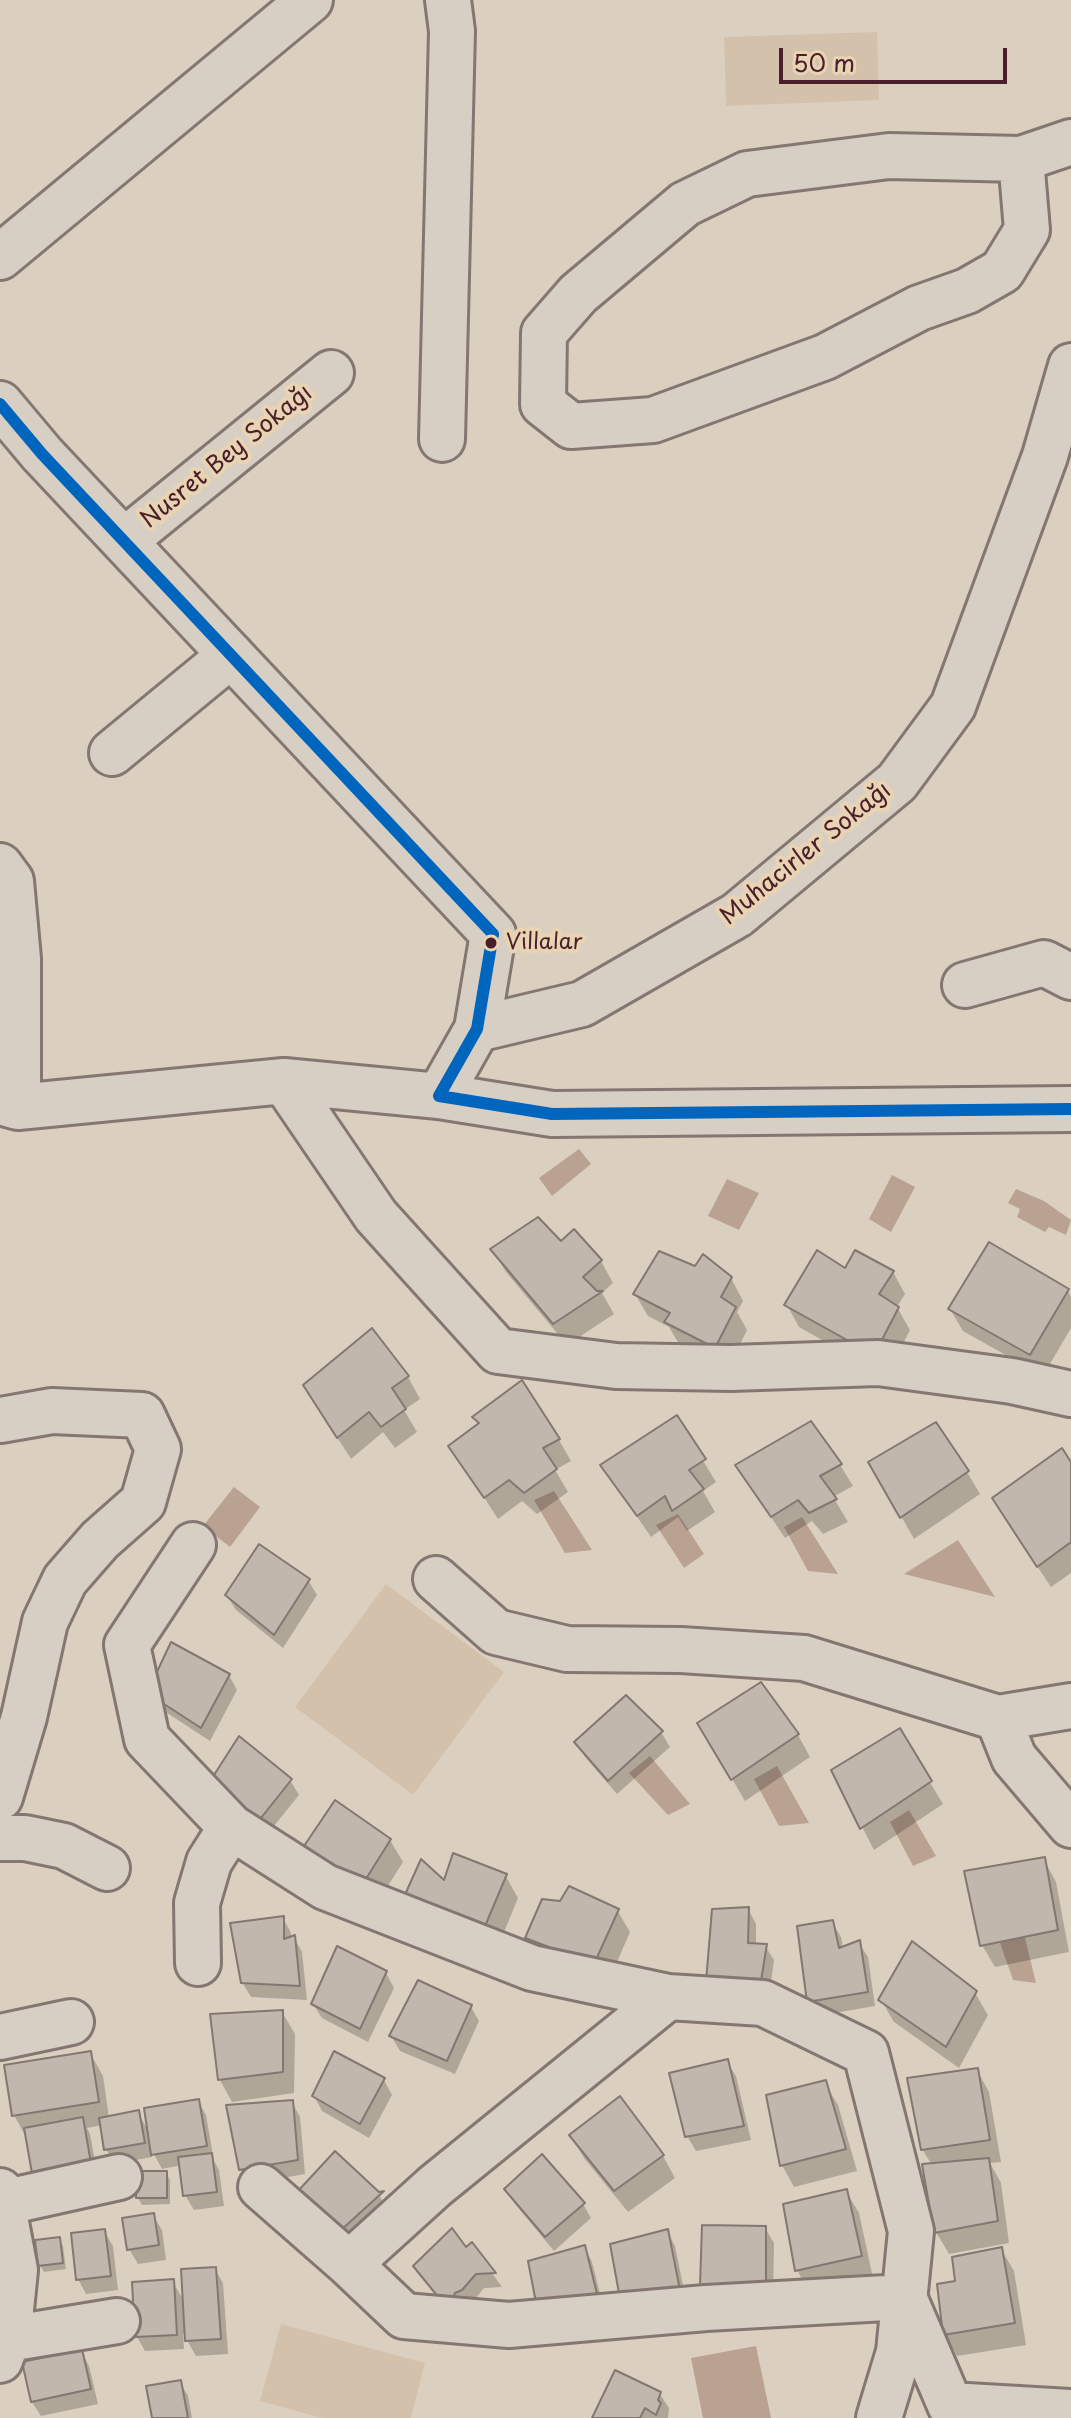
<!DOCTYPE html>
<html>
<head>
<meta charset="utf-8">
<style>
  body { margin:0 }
  #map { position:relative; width:1071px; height:2418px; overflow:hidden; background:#dbd0bf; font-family:"Playpen Sans",sans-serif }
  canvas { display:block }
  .scale { position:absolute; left:779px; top:48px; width:228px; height:36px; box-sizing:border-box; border:4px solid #4a1f2b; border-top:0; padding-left:10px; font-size:24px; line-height:28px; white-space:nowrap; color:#4a1f2b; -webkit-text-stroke:6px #e8d3b2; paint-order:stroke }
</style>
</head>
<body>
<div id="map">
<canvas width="1071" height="2418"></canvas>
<div class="scale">50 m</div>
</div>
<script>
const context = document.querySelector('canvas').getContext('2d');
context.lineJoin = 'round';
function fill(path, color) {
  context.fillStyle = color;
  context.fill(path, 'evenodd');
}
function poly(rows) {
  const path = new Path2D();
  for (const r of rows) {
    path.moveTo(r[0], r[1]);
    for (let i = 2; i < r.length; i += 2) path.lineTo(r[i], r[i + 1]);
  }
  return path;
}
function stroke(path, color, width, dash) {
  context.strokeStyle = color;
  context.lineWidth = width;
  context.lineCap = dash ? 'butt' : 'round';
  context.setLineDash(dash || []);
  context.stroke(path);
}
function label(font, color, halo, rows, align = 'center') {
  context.font = font + ' "Playpen Sans",sans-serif';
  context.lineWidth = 8;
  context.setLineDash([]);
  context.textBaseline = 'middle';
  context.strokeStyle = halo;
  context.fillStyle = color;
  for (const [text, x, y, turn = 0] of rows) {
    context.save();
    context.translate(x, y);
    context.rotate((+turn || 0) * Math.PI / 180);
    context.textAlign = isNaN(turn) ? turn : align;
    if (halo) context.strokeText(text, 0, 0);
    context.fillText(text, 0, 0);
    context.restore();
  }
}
fill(poly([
  [877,32,879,100,726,106,724,37],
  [386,1584,504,1672,413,1795,295,1707],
  [281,2324,425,2363,411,2418,322,2418,260,2401]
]), '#d4c1ac');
fill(poly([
  [579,1149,591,1164,552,1196,539,1178],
  [892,1175,915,1187,891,1232,869,1219],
  [727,1179,759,1193,739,1230,708,1216],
  [1016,1189,1044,1201,1071,1220,1066,1235,1049,1227,1045,1232,1017,1217,1020,1209,1008,1203],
  [234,1487,260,1507,230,1547,203,1526],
  [554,1491,592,1550,565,1553,534,1500],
  [678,1514,704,1554,684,1568,656,1525],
  [802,1517,838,1574,808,1571,784,1527],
  [958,1540,995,1597,904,1574],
  [650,1756,690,1804,668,1815,629,1773],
  [777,1766,809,1823,779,1826,754,1779],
  [909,1810,936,1856,913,1866,890,1822],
  [1024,1934,1036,1983,1013,1980,999,1940],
  [756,2346,771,2418,703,2418,691,2358]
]), '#baa292');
fill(poly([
  [493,1250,601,1261,613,1283,602,1293,614,1314,567,1345,506,1272],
  [696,1269,731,1278,743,1301,737,1312,747,1330,728,1369,679,1344,669,1327,648,1316,635,1294],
  [846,1271,893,1272,905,1294,897,1307,910,1330,886,1376,799,1327,787,1305],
  [1068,1291,1071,1297,1071,1328,1043,1376,963,1331,950,1309],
  [372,1331,408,1377,420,1399,404,1410,417,1432,395,1448,383,1432,351,1459,318,1407],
  [474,1417,559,1440,571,1461,555,1470,568,1492,537,1514,522,1501,498,1519,451,1446,479,1426],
  [677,1418,716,1482,703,1491,715,1512,687,1531,678,1517,651,1537,602,1466],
  [871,1463,967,1472,980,1494,914,1539],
  [840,1465,853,1486,833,1497,848,1522,823,1534,812,1521,785,1538,737,1466],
  [1071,1466,1071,1573,1051,1587,1007,1521],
  [308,1580,317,1595,283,1648,236,1610,227,1596],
  [229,1675,237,1690,210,1741,158,1707,149,1693],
  [761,1685,798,1735,810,1757,745,1801,700,1724],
  [626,1698,661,1732,670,1747,617,1794,585,1757,576,1742],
  [899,1731,943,1804,874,1850,833,1770],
  [290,1780,299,1795,262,1841,215,1803],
  [390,1840,403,1862,372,1911,317,1871],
  [1044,1860,1056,1882,1069,1952,995,1967,982,1945],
  [505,1875,518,1898,493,1959,445,1884],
  [748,1909,756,1924,756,1945,765,1946,774,1960,769,1996,716,1996],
  [617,1910,630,1932,607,1985,540,1960,527,1938],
  [283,1918,291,1933,291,1938,294,1937,302,1952,307,2000,251,1997,242,1982],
  [832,1922,841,1937,843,1948,859,1943,868,1957,875,2006,817,2016,809,2002],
  [386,1973,394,1988,368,2042,322,2018,313,2004],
  [975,1993,988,2015,959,2068,894,2022,881,2000],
  [471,2007,479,2021,455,2074,400,2051,391,2036],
  [282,2012,295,2034,294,2093,232,2102,220,2080],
  [90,2053,103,2076,109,2118,138,2113,149,2132,198,2101,206,2115,214,2161,219,2170,224,2206,194,2210,185,2195,182,2165,162,2169,151,2149,152,2157,115,2164,106,2149,102,2125,87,2128,90,2134,99,2183,26,2137,14,2115],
  [727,2062,736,2076,751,2140,696,2151,687,2136],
  [977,2070,989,2092,1001,2162,990,2163,1001,2183,1009,2243,949,2254,936,2232,932,2165,922,2149],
  [384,2080,392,2095,369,2138,322,2111,314,2096],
  [825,2083,838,2105,857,2171,794,2187,782,2165],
  [620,2099,663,2156,675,2178,628,2212,584,2158,571,2136],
  [292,2102,300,2117,305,2174,249,2184,241,2170],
  [166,2173,170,2180,170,2204,142,2205,138,2198],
  [507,2190,583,2204,591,2218,554,2251,515,2204],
  [846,2191,859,2213,873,2278,809,2292,797,2270],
  [379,2195,388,2209,349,2245,309,2206],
  [153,2215,162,2230,166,2260,138,2264,129,2249],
  [765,2228,774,2243,773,2300,710,2301,702,2286],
  [104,2231,113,2246,118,2290,86,2294,78,2279],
  [667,2231,675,2246,687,2305,623,2303],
  [59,2240,63,2246,66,2269,44,2272,40,2265],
  [472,2245,502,2287,484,2288,456,2322,416,2267,466,2250],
  [584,2247,592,2262,607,2321,540,2312],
  [1001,2249,1014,2271,1026,2345,957,2356,945,2334],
  [215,2269,223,2283,228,2354,196,2356,183,2333,184,2349,145,2351,137,2337,173,2282,185,2303],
  [81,2351,89,2366,98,2404,41,2416,32,2402,24,2364],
  [180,2382,188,2396,192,2418,154,2418],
  [660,2394,669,2408,668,2418,595,2418]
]), '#0003');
const building = poly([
  [538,1217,561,1241,574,1229,602,1260,583,1277,597,1291,603,1291,553,1324,490,1249,538,1217],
  [989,1242,1069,1289,1030,1355,948,1309,989,1242],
  [817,1250,845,1268,855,1250,894,1271,879,1294,899,1307,874,1355,784,1305,817,1250],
  [659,1251,695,1266,703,1254,732,1277,721,1297,736,1307,715,1348,664,1322,670,1313,633,1294,659,1251],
  [372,1328,409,1376,392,1388,406,1409,381,1427,369,1412,337,1438,303,1385,372,1328],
  [522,1380,560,1439,543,1448,557,1469,524,1493,509,1480,484,1498,448,1446,479,1423,472,1417,522,1380],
  [677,1415,706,1459,689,1470,704,1489,672,1511,665,1496,637,1516,600,1465,677,1415],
  [811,1421,842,1464,820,1476,837,1499,809,1513,798,1500,771,1517,735,1465,811,1421],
  [936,1422,969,1471,900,1518,868,1462,936,1422],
  [1062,1448,1071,1462,1071,1542,1037,1567,992,1498,1062,1448],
  [259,1544,310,1579,274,1635,225,1595,259,1544],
  [171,1642,230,1674,201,1728,147,1693,171,1642],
  [761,1682,799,1734,731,1780,697,1723,761,1682],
  [626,1695,663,1731,608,1781,574,1742,626,1695],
  [900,1728,932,1781,860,1829,831,1770,900,1728],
  [239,1736,292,1779,253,1828,205,1789,239,1736],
  [335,1800,391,1839,359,1890,302,1849,335,1800],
  [453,1853,507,1874,480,1938,403,1899,421,1859,444,1880,453,1853],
  [1045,1857,1058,1930,980,1946,964,1871,1045,1857],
  [569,1886,619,1909,594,1964,525,1938,542,1899,560,1901,569,1886],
  [749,1907,748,1943,767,1944,761,1981,706,1982,712,1909,749,1907],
  [284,1916,284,1939,295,1935,300,1986,241,1983,230,1923,284,1916],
  [833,1920,839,1948,860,1940,868,1992,807,2002,797,1926,833,1920],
  [912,1941,977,1991,946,2047,878,2000,912,1941],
  [337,1946,387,1971,360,2029,311,2004,337,1946],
  [418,1980,472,2005,447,2061,389,2036,418,1980],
  [283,2010,283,2072,218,2080,210,2014,283,2010],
  [91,2051,99,2102,12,2116,4,2065,91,2051],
  [334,2051,385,2078,360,2124,312,2096,334,2051],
  [728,2059,744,2126,685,2137,669,2073,728,2059],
  [978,2068,990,2140,921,2150,907,2078,978,2068],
  [826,2080,846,2149,780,2166,766,2095,826,2080],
  [620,2096,664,2155,614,2191,569,2135,620,2096],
  [199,2099,207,2146,151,2155,144,2108,199,2099],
  [293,2100,298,2160,239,2170,226,2105,293,2100],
  [139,2110,145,2143,104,2150,99,2118,139,2110],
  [83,2117,92,2169,33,2179,24,2128,83,2117],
  [335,2151,379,2192,384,2191,340,2231,298,2191,335,2151],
  [212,2153,217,2192,183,2196,178,2157,212,2153],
  [542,2154,585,2203,545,2237,504,2189,542,2154],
  [989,2158,998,2221,934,2233,922,2164,989,2158],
  [136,2171,167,2171,167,2198,136,2198,136,2171],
  [847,2189,862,2256,795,2271,783,2204,847,2189],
  [154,2213,159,2245,127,2250,122,2218,154,2213],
  [702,2225,766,2226,766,2286,700,2286,702,2225],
  [452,2228,466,2247,472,2242,496,2273,476,2274,462,2290,455,2293,448,2309,413,2266,452,2228],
  [105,2229,111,2276,76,2280,71,2233,105,2229],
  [668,2229,680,2290,621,2304,610,2244,668,2229],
  [60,2237,63,2263,38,2266,35,2240,60,2237],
  [585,2245,600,2306,538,2313,528,2261,585,2245],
  [1002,2247,1015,2323,943,2335,937,2284,955,2281,952,2257,1002,2247],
  [216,2267,221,2339,185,2341,181,2269,216,2267],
  [174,2279,177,2335,135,2337,132,2282,174,2279],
  [82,2349,91,2389,31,2402,22,2362,82,2349],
  [615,2370,661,2392,658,2400,661,2403,656,2415,645,2408,640,2418,592,2418,615,2370],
  [181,2380,188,2418,152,2418,146,2386,181,2380]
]);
fill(building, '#c1b7ac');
stroke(building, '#847671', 2);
const minor = poly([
  [1021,159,1027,230,1002,271,967,291,919,308,825,357,653,420,571,426,543,404,544,333,578,294,685,204,747,174,889,156,1021,159,1071,142],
  [0,257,310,0],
  [0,404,42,454,493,934,477,1029,439,1096],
  [442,439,452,31,448,0],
  [124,541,331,373],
  [112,753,231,655],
  [0,866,11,881,18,959,18,1107],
  [965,985,1044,963,1071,977],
  [477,1029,582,1004,737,915,897,782,953,706,1045,456,1071,366],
  [284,1081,376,1216,498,1351,616,1366,731,1368,878,1363,1012,1381,1071,1394],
  [0,1102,18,1107,284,1081,439,1096,552,1114,1071,1109],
  [0,1420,52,1411,142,1415,158,1449,143,1502,100,1540,65,1580,45,1622,24,1717,0,1797],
  [193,1545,127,1645,147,1739,231,1827,325,1887,532,1968,668,1997,763,2003,866,2053,911,2231,899,2352,879,2418],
  [436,1579,496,1632,567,1649,681,1650,804,1658,998,1718,1071,1706],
  [998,1718,1014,1758,1071,1825],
  [0,1838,25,1838,64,1846,107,1868],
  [198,1963,197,1903,209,1862,231,1827],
  [0,2037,71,2022],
  [261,2187,349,2264,435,2186,668,1997],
  [0,2191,15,2270,8,2339,0,2360],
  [2,2203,119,2177],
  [349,2264,404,2316,509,2325,706,2308,904,2297,950,2405,1071,2412],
  [8,2339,117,2321]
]);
stroke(minor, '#847671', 50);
stroke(minor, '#d7cfc3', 44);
stroke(poly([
  [0,404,42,454,493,934,477,1029,439,1096],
  [439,1096,552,1114,1071,1109]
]), '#0065bd', 12);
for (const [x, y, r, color] of [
  [491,943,7,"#4a1f2b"]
]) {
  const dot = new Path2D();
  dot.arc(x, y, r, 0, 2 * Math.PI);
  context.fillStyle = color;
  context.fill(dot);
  stroke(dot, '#e8d3b2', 3);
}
label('22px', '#4a1f2b', '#e8d3b2', [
  ["Villalar",506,943]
], 'left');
label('24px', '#4a1f2b', '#e8d3b2', [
  ["Nusret Bey Sokağı",227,457,-39],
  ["Muhacirler Sokağı",806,854,-39]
]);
</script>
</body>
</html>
